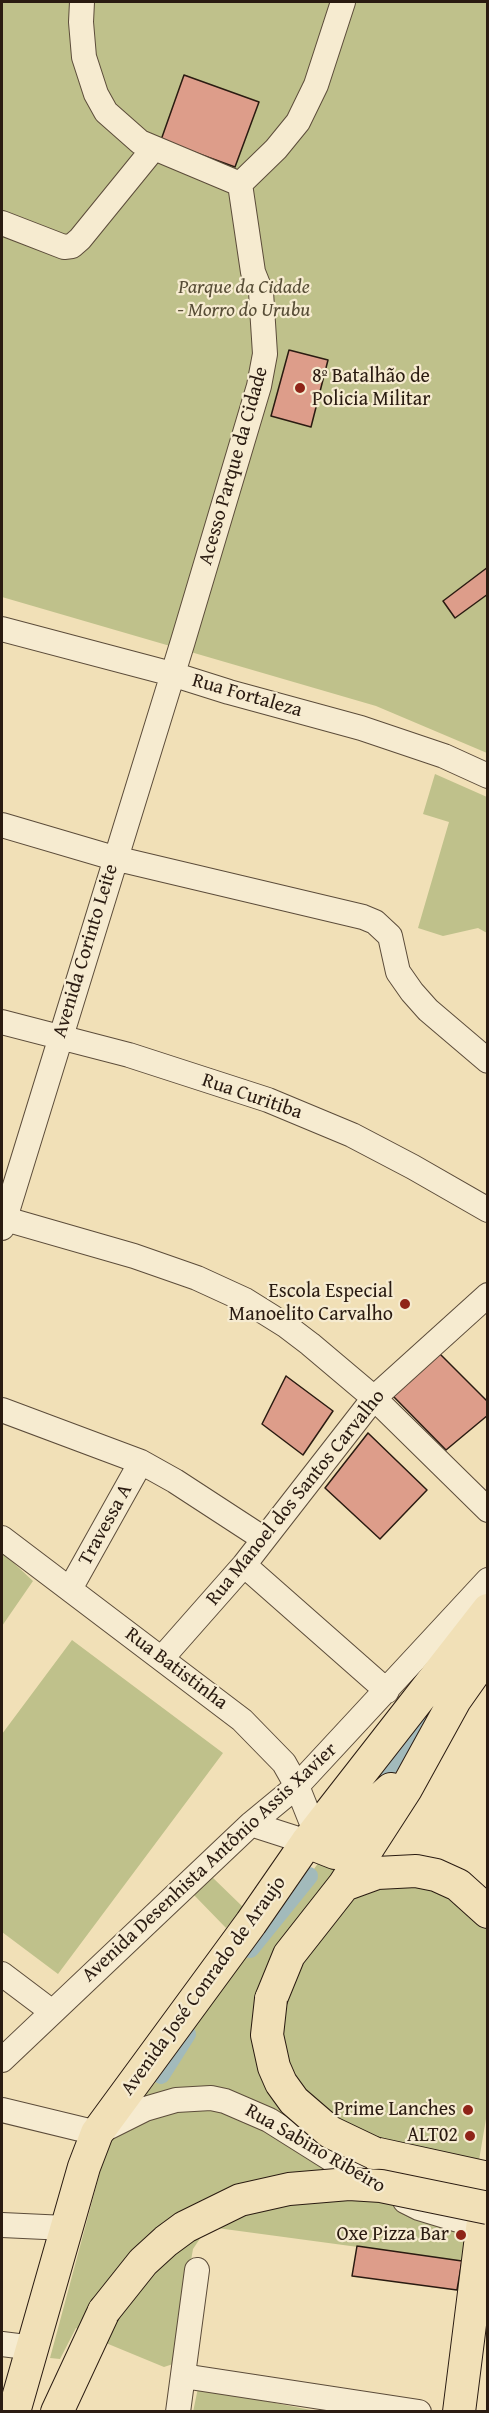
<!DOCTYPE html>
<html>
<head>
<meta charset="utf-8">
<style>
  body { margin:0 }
  #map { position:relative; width:489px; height:2413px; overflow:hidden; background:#f1e0b7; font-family:"Gentium Book Plus",serif }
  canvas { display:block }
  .frame { position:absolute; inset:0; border:3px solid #2a1b11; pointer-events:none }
</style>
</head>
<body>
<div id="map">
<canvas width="489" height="2413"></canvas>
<div class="frame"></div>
</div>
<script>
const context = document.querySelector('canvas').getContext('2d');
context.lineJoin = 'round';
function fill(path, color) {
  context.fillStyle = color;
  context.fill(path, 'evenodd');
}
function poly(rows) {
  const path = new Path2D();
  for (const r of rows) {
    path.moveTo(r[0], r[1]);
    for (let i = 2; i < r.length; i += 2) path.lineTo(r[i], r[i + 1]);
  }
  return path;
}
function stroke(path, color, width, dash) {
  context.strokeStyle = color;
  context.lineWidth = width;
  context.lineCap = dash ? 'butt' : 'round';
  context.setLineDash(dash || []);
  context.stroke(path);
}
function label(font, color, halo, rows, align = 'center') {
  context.font = font + ' "Gentium Book Plus",serif';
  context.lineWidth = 4.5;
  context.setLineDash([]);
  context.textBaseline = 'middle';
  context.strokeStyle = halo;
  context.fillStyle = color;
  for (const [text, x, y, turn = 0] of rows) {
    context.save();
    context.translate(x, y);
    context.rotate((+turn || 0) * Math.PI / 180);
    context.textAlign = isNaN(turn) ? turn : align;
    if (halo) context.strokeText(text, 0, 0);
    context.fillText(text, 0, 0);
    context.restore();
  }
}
fill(poly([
  [2,2,487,2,487,753,376,706,2,597],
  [435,774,487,797,487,933,478,928,443,936,418,928,449,822,423,814],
  [2,1552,33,1581,2,1626],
  [72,1640,223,1753,58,1974,2,1932,2,1734],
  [336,1838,385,1882,435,1885,487,1922,488,2107,462,2261,217,2228,201,2237,193,2249,173,2364,164,2367,101,2341,76,2328,60,2359,50,2358,107,2146,161,2075,210,1998,309,1876],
  [211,1876,243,1907,226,1928,193,1894],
  [198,2388,316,2411,193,2412]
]), '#bfc18b');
stroke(poly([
  [366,1797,448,1687],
  [250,1949,309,1876],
  [161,2075,187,2034]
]), '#a2babb', 18);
const building = poly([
  [184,75,259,102,235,167,161,140,184,75],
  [289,350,328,360,311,427,271,416,289,350],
  [488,567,488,594,455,618,443,601,488,567],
  [437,1351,488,1402,488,1415,446,1450,393,1396,437,1351],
  [286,1376,333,1411,303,1455,262,1424,286,1376],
  [368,1433,427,1490,380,1539,325,1488,368,1433],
  [357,2246,462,2261,457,2290,352,2276,357,2246]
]);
fill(building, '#dd9d8a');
stroke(building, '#2a1b11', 1.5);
const minor = poly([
  [82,2,81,22,84,57,96,94,106,112,140,142,240,184],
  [240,184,276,149,298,122,316,85,343,2],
  [2,223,64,247,72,246,80,239,154,148],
  [2,629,172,674,229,692,361,728,444,756,488,776],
  [2,825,114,858,363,917,375,922,390,936,398,972,412,992,428,1010,488,1061],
  [2,1022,129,1055,268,1100,352,1135,413,1167,488,1210],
  [2,1218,134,1256,197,1278,245,1300,285,1325,310,1344,374,1398,488,1510],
  [2,1228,183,641,259,386,265,354,261,292,253,272,240,184],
  [2,1410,141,1462,175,1481,264,1539],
  [2,1538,242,1720,284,1763,297,1786,315,1831],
  [244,1565,387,1691],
  [70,1589,141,1462],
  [162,1658,244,1565,374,1398,488,1295],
  [251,1824,307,1842],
  [2,1974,51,2011],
  [2,2060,251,1824,297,1786,488,1580],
  [2,2110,97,2133,145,2109,176,2100,211,2098,225,2101,269,2120,339,2164,374,2184],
  [405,2201,419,2208,488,2229],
  [2,2225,66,2228],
  [2,2344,34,2348],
  [183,2376,419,2412],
  [178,2412,197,2270]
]);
const major = poly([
  [307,1842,335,1853,372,1806,391,1789],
  [344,1885,377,1873,416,1871,436,1875,458,1885,488,1912],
  [271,1999,289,1955,344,1885,406,1789,455,1700,488,1653],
  [374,2153,488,2178],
  [14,2412,84,2167,97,2133,251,1923,307,1842,488,1610],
  [57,2412,104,2311],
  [459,2412,488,2181]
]);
stroke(minor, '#5c4c3a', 26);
stroke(major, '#2a1b11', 34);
stroke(minor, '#f6ebd0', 24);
stroke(major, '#f1e0b7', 32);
const majorBridge = poly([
  [271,1999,267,2035,274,2067,281,2083,294,2101,330,2132,374,2153],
  [104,2311,143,2262,166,2241,185,2227,240,2200,289,2189,349,2184,381,2186,488,2208]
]);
stroke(majorBridge, '#2a1b11', 34, []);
stroke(majorBridge, '#f1e0b7', 32);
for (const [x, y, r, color] of [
  [300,388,6,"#8f2418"],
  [405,1304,6,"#8f2418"],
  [468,2110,6,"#8f2418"],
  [470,2136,6,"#8f2418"],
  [461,2235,6,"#8f2418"]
]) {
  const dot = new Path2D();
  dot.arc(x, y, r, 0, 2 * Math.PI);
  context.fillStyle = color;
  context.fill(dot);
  stroke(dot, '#f6ebd0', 2);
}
label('italic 20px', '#574d36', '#f6ebd0', [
  ["Parque da Cidade",244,288],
  ["- Morro do Urubu",244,311]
]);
label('20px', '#2a1b11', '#f6ebd0', [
  ["8º Batalhão de",312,377,"left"],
  ["Policia Militar",312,400,"left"],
  ["Escola Especial",393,1292],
  ["Manoelito Carvalho",393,1315],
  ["Prime Lanches",456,2110],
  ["ALT02",458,2136],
  ["Oxe Pizza Bar",449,2235]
], 'right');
label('20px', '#2a1b11', '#f6ebd0', [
  ["Acesso Parque da Cidade",234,466,-74],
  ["Rua Fortaleza",247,696,16],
  ["Avenida Corinto Leite",86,951,-73],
  ["Rua Curitiba",252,1097,19],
  ["Rua Manoel dos Santos Carvalho",296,1498,-51],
  ["Travessa A",106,1525,-61],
  ["Rua Batistinha",176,1669,37],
  ["Avenida Desenhista Antônio Assis Xavier",210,1863,-43],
  ["Avenida José Conrado de Araujo",204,1986,-54],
  ["Rua Sabino Ribeiro",315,2149,30]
]);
</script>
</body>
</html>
